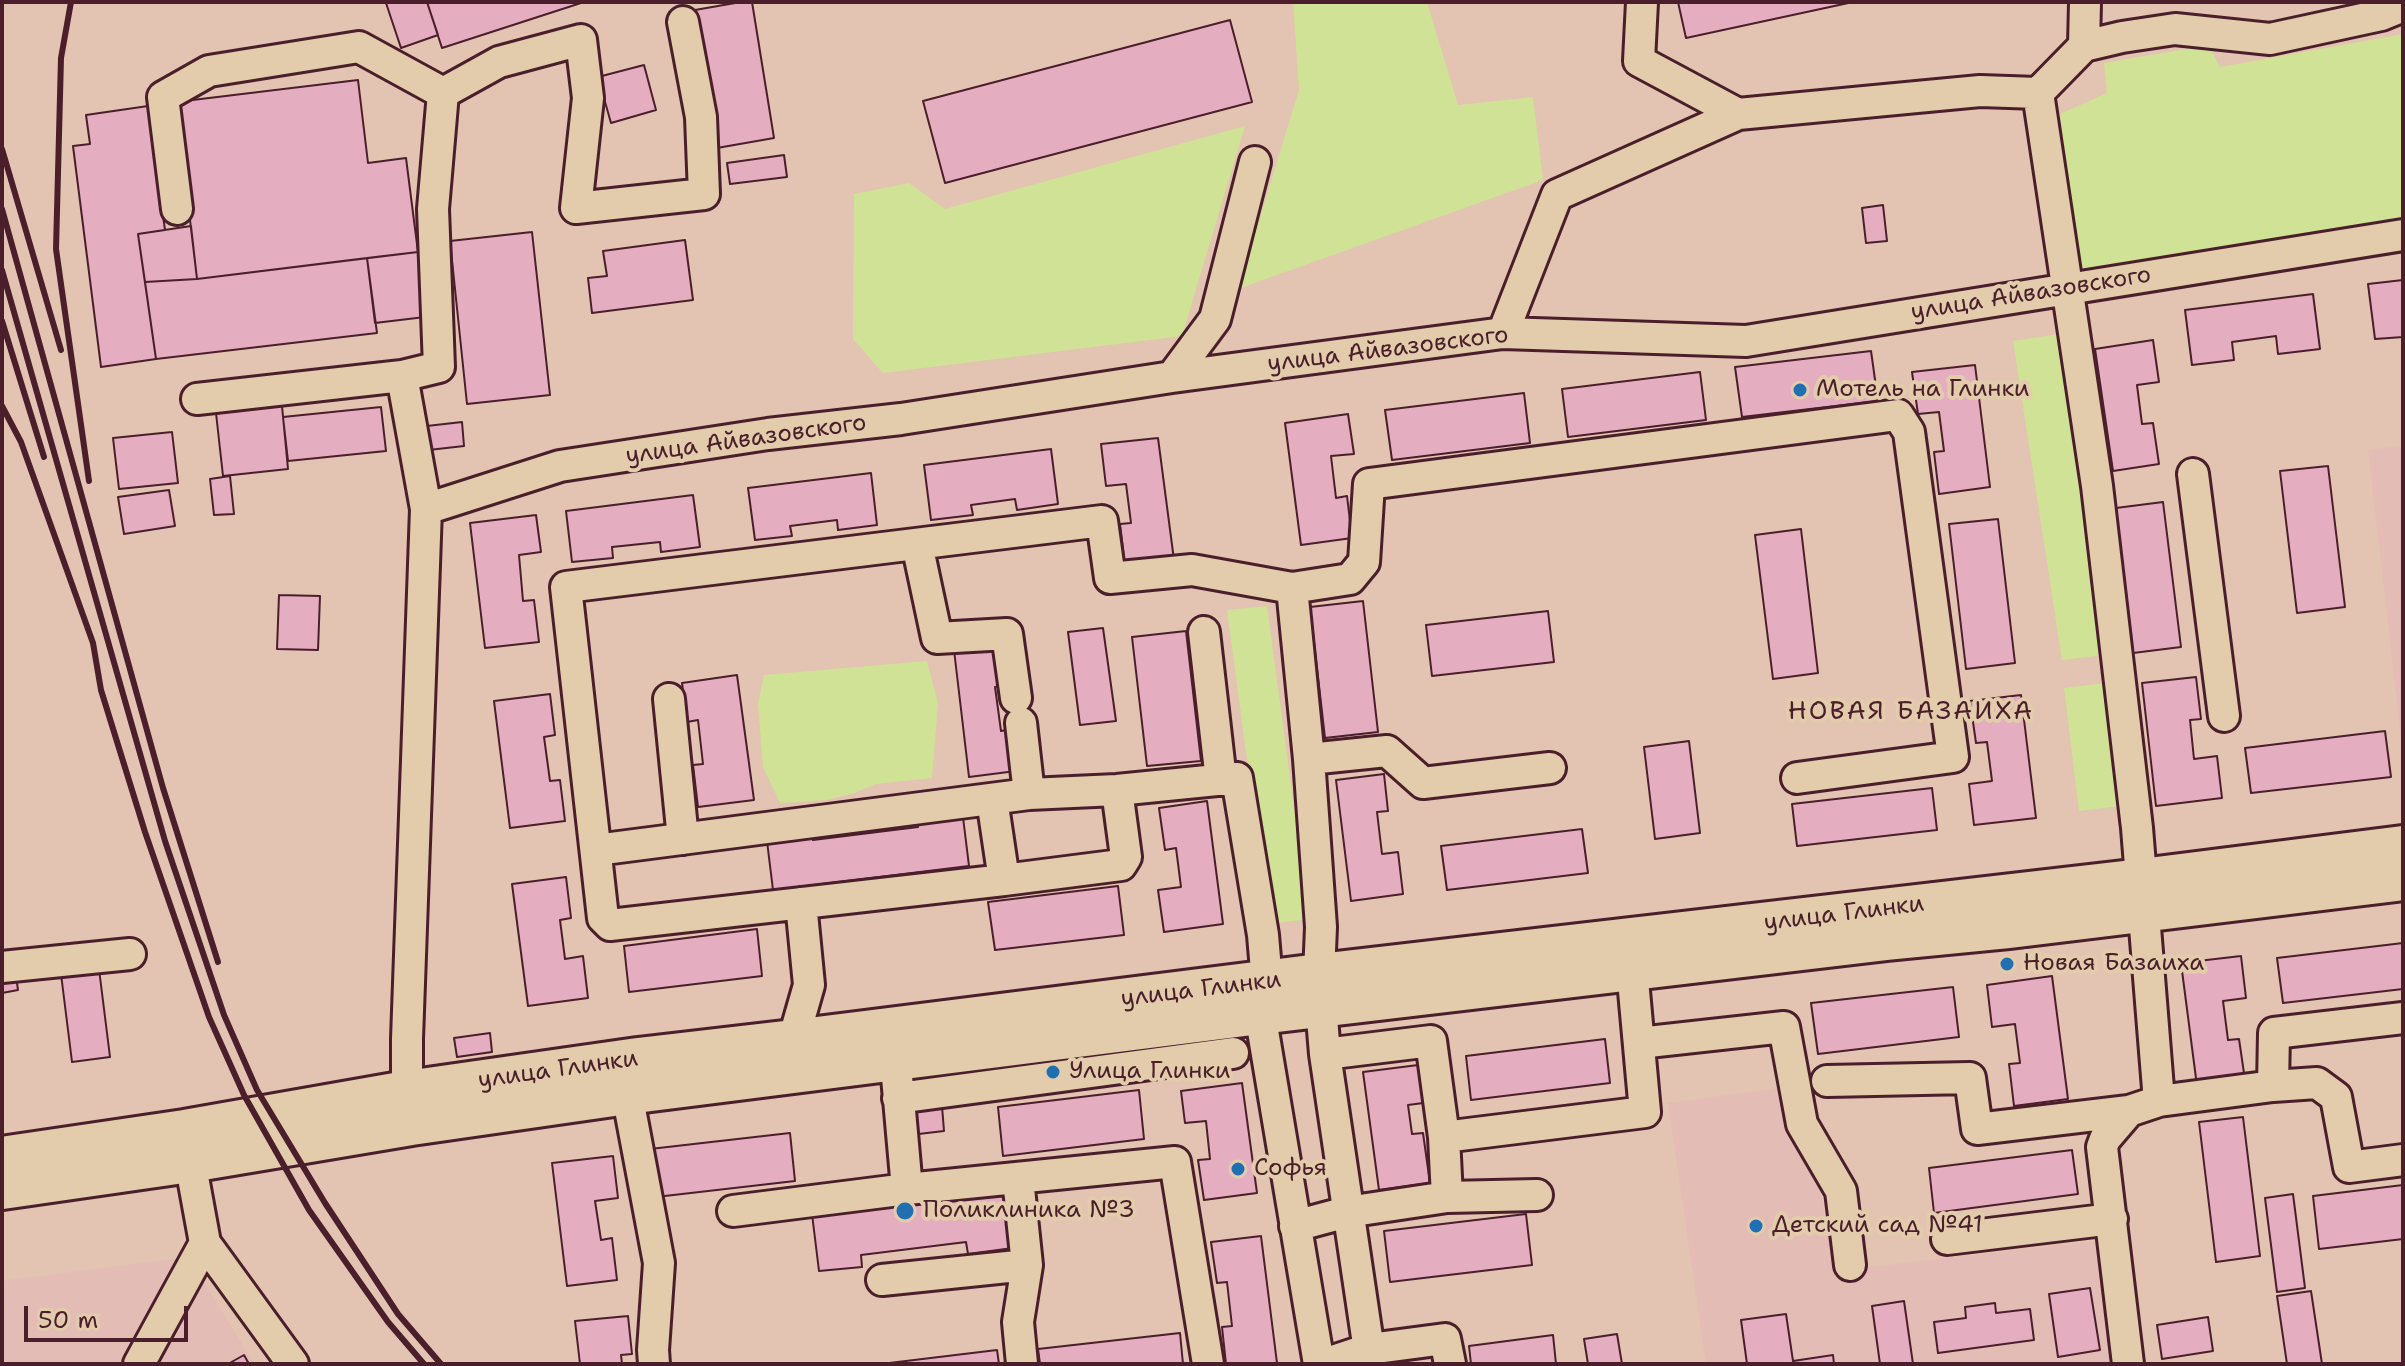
<!DOCTYPE html>
<html>
<head>
<meta charset="utf-8">
<style>
  body { margin:0 }
  #map { position:relative; width:2405px; height:1366px; overflow:hidden; background:#e3c3b1; font-family:"Shantell Sans",sans-serif }
  canvas { display:block }
  .frame { position:absolute; inset:0; border:4px solid #4a1f2b; pointer-events:none }
  .scale { position:absolute; left:24px; top:1306px; width:164px; height:36px; box-sizing:border-box; border:4px solid #4a1f2b; border-top:0; padding-left:10px; font-size:24px; line-height:28px; white-space:nowrap; color:#4a1f2b; -webkit-text-stroke:6px #e2ccab; paint-order:stroke }
</style>
</head>
<body>
<div id="map">
<canvas width="2405" height="1366"></canvas>
<div class="frame"></div>
<div class="scale">50 m</div>
</div>
<script>
const context = document.querySelector('canvas').getContext('2d');
context.lineJoin = 'round';
function fill(path, color) {
  context.fillStyle = color;
  context.fill(path, 'evenodd');
}
function poly(rows) {
  const path = new Path2D();
  for (const r of rows) {
    path.moveTo(r[0], r[1]);
    for (let i = 2; i < r.length; i += 2) path.lineTo(r[i], r[i + 1]);
  }
  return path;
}
function stroke(path, color, width, dash) {
  context.strokeStyle = color;
  context.lineWidth = width;
  context.lineCap = dash ? 'butt' : 'round';
  context.setLineDash(dash || []);
  context.stroke(path);
}
function label(font, color, halo, rows, align = 'center') {
  context.font = font + ' "Shantell Sans",sans-serif';
  context.lineWidth = 8;
  context.setLineDash([]);
  context.textBaseline = 'middle';
  context.strokeStyle = halo;
  context.fillStyle = color;
  for (const [text, x, y, turn = 0] of rows) {
    context.save();
    context.translate(x, y);
    context.rotate((+turn || 0) * Math.PI / 180);
    context.textAlign = isNaN(turn) ? turn : align;
    if (halo) context.strokeText(text, 0, 0);
    context.fillText(text, 0, 0);
    context.restore();
  }
}
fill(poly([
  [2403,446,2403,754,2368,450],
  [1780,1088,1820,1190,1835,1277,1862,1278,1862,1268,2097,1241,2110,1364,1706,1364,1668,1103],
  [189,1257,254,1364,2,1364,2,1281]
]), '#e4bcb6');
fill(poly([
  [1293,2,1427,2,1458,105,1533,97,1543,180,1238,289,1299,90],
  [2403,34,2403,229,2079,278,2060,114,2107,93,2104,63,2209,45,2220,67],
  [1245,126,1182,336,883,373,853,339,854,194,909,183,945,209],
  [2059,334,2105,655,2062,660,2013,341],
  [1267,606,1309,919,1269,924,1227,610],
  [927,661,938,703,932,778,876,784,852,794,826,800,780,803,763,767,758,703,764,675],
  [2106,683,2120,806,2079,811,2064,688]
]), '#d0e296');
const building = poly([
  [390,2,427,2,438,35,401,48,386,3,390,2],
  [427,2,584,2,442,48,427,2],
  [741,2,752,2,774,138,717,148,695,10,741,2],
  [1678,2,1853,2,1686,38,1678,2],
  [1230,20,1252,102,945,183,923,101,1230,20],
  [644,65,656,110,611,123,598,77,644,65],
  [358,80,368,163,406,158,418,252,197,279,176,102,358,80],
  [148,106,165,230,138,234,156,359,101,367,73,146,90,144,86,115,148,106],
  [784,155,787,177,730,184,727,163,784,155],
  [1883,205,1887,241,1866,243,1862,208,1883,205],
  [191,226,197,279,145,282,138,234,191,226],
  [532,232,550,395,467,404,450,241,532,232],
  [685,240,693,300,592,313,588,278,607,276,603,251,685,240],
  [418,252,425,317,375,323,367,258,418,252],
  [367,258,377,333,156,359,145,282,197,279,367,258],
  [2403,280,2403,337,2375,339,2368,284,2403,280],
  [2313,294,2320,349,2278,354,2276,336,2232,342,2234,360,2192,365,2185,310,2313,294],
  [2153,340,2159,382,2137,385,2142,424,2153,423,2159,464,2113,471,2095,349,2153,340],
  [1871,351,1878,401,1742,417,1735,367,1871,351],
  [1975,365,1990,487,1939,494,1934,452,1944,451,1939,412,1918,414,1912,372,1975,365],
  [1700,372,1706,420,1568,437,1562,389,1700,372],
  [1524,393,1530,443,1392,460,1385,410,1524,393],
  [282,406,288,469,223,476,216,413,282,406],
  [381,407,386,451,288,461,283,417,381,407],
  [1348,414,1354,454,1331,456,1336,498,1347,496,1352,538,1301,545,1285,423,1348,414],
  [462,422,464,446,420,451,418,427,462,422],
  [172,432,178,483,119,489,113,438,172,432],
  [1158,438,1174,560,1125,566,1120,524,1131,523,1126,484,1106,486,1101,444,1158,438],
  [1051,449,1058,504,1017,510,1015,499,971,505,973,515,931,520,924,465,1051,449],
  [2328,466,2345,607,2297,613,2280,471,2328,466],
  [871,473,877,525,838,530,837,520,790,526,792,536,755,540,748,488,871,473],
  [230,476,234,514,214,515,210,479,230,476],
  [169,490,175,526,124,534,118,497,169,490],
  [693,495,700,547,661,552,660,542,612,547,613,558,572,562,566,511,693,495],
  [2163,502,2181,647,2133,653,2116,508,2163,502],
  [536,515,541,552,519,555,523,601,534,600,539,642,485,648,470,523,536,515],
  [1998,519,2015,663,1966,669,1949,524,1998,519],
  [1801,529,1818,673,1773,679,1755,535,1801,529],
  [279,595,320,596,318,650,277,649,279,595],
  [1363,601,1378,732,1325,738,1310,607,1363,601],
  [1548,611,1554,662,1432,676,1426,625,1548,611],
  [1103,628,1116,721,1080,725,1068,632,1103,628],
  [1186,631,1201,761,1147,766,1132,637,1186,631],
  [1001,644,1006,685,995,687,1001,731,1011,729,1016,771,969,777,954,650,1001,644],
  [737,675,754,800,698,807,693,765,703,764,698,720,687,722,682,683,737,675],
  [2196,677,2201,719,2190,720,2194,759,2217,756,2222,798,2156,806,2142,683,2196,677],
  [550,694,555,735,544,737,550,781,560,780,565,821,510,828,494,701,550,694],
  [2021,695,2036,818,1974,825,1969,784,1992,781,1987,742,1976,743,1970,701,2021,695],
  [2385,731,2391,777,2251,793,2245,748,2385,731],
  [1689,741,1700,833,1655,839,1644,747,1689,741],
  [1384,774,1388,811,1377,812,1382,854,1398,852,1403,894,1351,901,1336,780,1384,774],
  [1932,788,1937,830,1797,846,1792,804,1932,788],
  [1207,801,1223,924,1164,932,1158,890,1181,887,1176,848,1165,850,1159,808,1207,801],
  [962,809,969,866,773,890,766,833,811,828,813,840,918,827,917,815,962,809],
  [1582,829,1588,873,1447,890,1441,846,1582,829],
  [566,877,571,918,560,920,565,959,583,956,588,998,528,1006,512,884,566,877],
  [1118,886,1124,935,995,950,988,902,1118,886],
  [757,929,762,976,629,992,624,946,757,929],
  [2403,943,2403,989,2283,1003,2277,958,2403,943],
  [2241,956,2246,998,2223,1001,2228,1040,2239,1039,2245,1080,2197,1086,2181,963,2241,956],
  [15,969,18,990,2,993,2,971,15,969],
  [99,969,110,1057,72,1062,61,974,99,969],
  [2052,976,2068,1099,2014,1106,2009,1064,2020,1063,2015,1024,1992,1027,1987,985,2052,976],
  [1953,987,1959,1037,1818,1054,1811,1003,1953,987],
  [490,1033,492,1052,457,1057,454,1038,490,1033],
  [1605,1039,1610,1083,1471,1100,1466,1056,1605,1039],
  [1426,1064,1431,1102,1408,1105,1412,1134,1423,1133,1430,1183,1379,1190,1363,1072,1426,1064],
  [1242,1083,1257,1193,1204,1200,1198,1160,1210,1159,1206,1121,1185,1123,1181,1091,1242,1083],
  [1139,1090,1144,1139,1003,1156,998,1107,1139,1090],
  [942,1106,944,1131,910,1135,907,1110,942,1106],
  [2243,1117,2260,1256,2216,1262,2199,1122,2243,1117],
  [790,1133,795,1181,656,1197,650,1149,790,1133],
  [2072,1150,2078,1194,1934,1213,1929,1168,2072,1150],
  [613,1156,618,1198,595,1201,601,1240,612,1238,617,1280,567,1286,552,1163,613,1156],
  [2403,1185,2403,1239,2319,1249,2313,1196,2403,1185],
  [2293,1194,2305,1288,2277,1292,2265,1198,2293,1194],
  [1006,1195,1013,1248,968,1254,966,1242,861,1255,862,1267,819,1271,812,1214,1006,1195],
  [1526,1214,1532,1265,1390,1282,1384,1231,1526,1214],
  [1261,1236,1277,1363,1226,1364,1222,1327,1232,1326,1227,1282,1217,1283,1211,1242,1261,1236],
  [2090,1288,2100,1350,2058,1357,2049,1294,2090,1288],
  [2311,1291,2322,1364,2287,1364,2277,1296,2311,1291],
  [1904,1301,1913,1364,1880,1364,1872,1306,1904,1301],
  [1995,1303,1996,1313,2030,1309,2034,1340,1938,1353,1934,1322,1966,1318,1965,1307,1995,1303],
  [1786,1314,1793,1361,1833,1355,1834,1364,1747,1364,1741,1320,1786,1314],
  [628,1316,632,1354,621,1355,622,1364,580,1364,575,1321,628,1316],
  [2208,1317,2213,1351,2162,1359,2157,1325,2208,1317],
  [1180,1333,1183,1364,1040,1364,1038,1349,1180,1333],
  [1617,1334,1622,1364,1588,1364,1584,1339,1617,1334],
  [1553,1335,1556,1364,1471,1364,1469,1346,1553,1335],
  [997,1350,999,1364,881,1364,997,1350],
  [244,1355,249,1364,228,1364,244,1355]
]);
fill(building, '#e5adc0');
stroke(building, '#4a1f2b', 2);
const minor = poly([
  [1642,2,1639,61,1738,114],
  [2084,46,2085,2],
  [2038,93,2084,46,2122,37,2175,29,2270,39,2381,15,2403,6],
  [177,209,163,97,209,71,359,47,443,93],
  [1503,333,1557,195,1738,114,1980,91,2038,93,2097,486,2137,828,2159,1101,2129,1111,2105,1139,2102,1147,2128,1364],
  [402,376,439,367,433,209,443,93,499,62,581,40,588,98,576,208,704,194,701,117,683,22],
  [1172,377,1215,319,1255,162],
  [197,399,402,376,426,509,407,1039,407,1092],
  [2193,474,2224,716],
  [426,509,560,466,768,434,901,419,1172,377,1503,333,1746,341,2403,235],
  [917,544,937,638,1007,634,1016,698],
  [1292,588,1309,759,1321,927,1319,975],
  [1204,632,1221,780,1237,778,1263,935,1267,982],
  [669,699,683,839],
  [1021,723,1029,794],
  [1309,759,1387,751,1423,783,1550,768],
  [992,799,1004,880,610,925,603,918,566,587,1102,521,1110,578,1192,570,1292,588,1350,579,1364,562,1369,484,1898,415,1909,432,1953,757,1797,778],
  [596,850,1029,794,1117,790,1237,778],
  [1004,880,1121,865,1126,857,1117,790],
  [2,967,130,954],
  [1321,1006,1325,1054,1371,1364],
  [1260,1013,1319,1364],
  [2403,1018,2274,1033,2273,1086,2317,1083,2336,1097,2349,1167,2403,1160],
  [793,1041,809,985,801,903],
  [1639,1043,1784,1027,1802,1124,1841,1191,1850,1265],
  [1325,1054,1431,1041,1444,1137],
  [897,1077,907,1189],
  [1827,1081,1970,1078,1977,1129,2129,1111],
  [627,1093,659,1263,653,1350,654,1364],
  [898,1098,1233,1053],
  [2159,1101,2273,1086],
  [190,1161,205,1243,293,1364],
  [1447,1197,1537,1195],
  [733,1211,907,1189,1175,1162,1208,1364],
  [1295,1226,1347,1212,1447,1197,1444,1137,1645,1112,1632,969],
  [1947,1239,2112,1219],
  [882,1280,1027,1265,1018,1179],
  [139,1364,205,1243],
  [1022,1364,1018,1322,1027,1265],
  [1324,1364,1369,1349,1445,1339,1450,1364]
]);
const highway = poly([
  [2,1158,185,1131,407,1092,638,1059,793,1041,1319,975,2141,880,2403,847],
  [2,1188,190,1161,411,1124,627,1093,1260,1013,1887,939,2008,927,2403,879]
]);
stroke(minor, '#4a1f2b', 36);
stroke(highway, '#4a1f2b', 48);
stroke(minor, '#e2ccab', 30);
stroke(highway, '#e2ccab', 42);
stroke(poly([
  [71,2,61,58,56,249,89,481],
  [2,149,61,350],
  [2,209,163,788,218,962],
  [2,270,165,841,224,1015,257,1090,325,1203,398,1314,441,1364],
  [2,321,44,457],
  [2,406,21,442,93,643,101,690,145,832,209,1017,244,1095,309,1210,388,1322,424,1364]
]), '#4a1f2b', 6);
for (const [x, y, r, color] of [
  [1800,390,8,"#1f6fb2"],
  [2007,964,8,"#1f6fb2"],
  [1053,1072,8,"#1f6fb2"],
  [1238,1169,8,"#1f6fb2"],
  [905,1211,10,"#1f6fb2"],
  [1756,1226,8,"#1f6fb2"]
]) {
  const dot = new Path2D();
  dot.arc(x, y, r, 0, 2 * Math.PI);
  context.fillStyle = color;
  context.fill(dot);
  stroke(dot, '#e2ccab', 3);
}
label('24px', '#4a1f2b', '#e2ccab', [
  ["улица Айвазовского",2031,294,-9],
  ["улица Айвазовского",1388,350,-7],
  ["улица Айвазовского",746,440,-8],
  ["улица Глинки",1844,914,-7],
  ["улица Глинки",1201,990,-7],
  ["улица Глинки",558,1070,-8]
]);
label('24px', '#4a1f2b', '#e2ccab', [
  ["Мотель на Глинки",1816,390],
  ["Новая Базаиха",2023,964],
  ["Улица Глинки",1069,1072],
  ["Софья",1254,1169],
  ["Поликлиника №3",923,1211],
  ["Детский сад №41",1772,1226]
], 'left');
context.letterSpacing = '2px';
label('26px', '#4a1f2b', '#e2ccab', [
  ["НОВАЯ БАЗАИХА",1911,712]
]);
context.letterSpacing = '0px';
</script>
</body>
</html>
